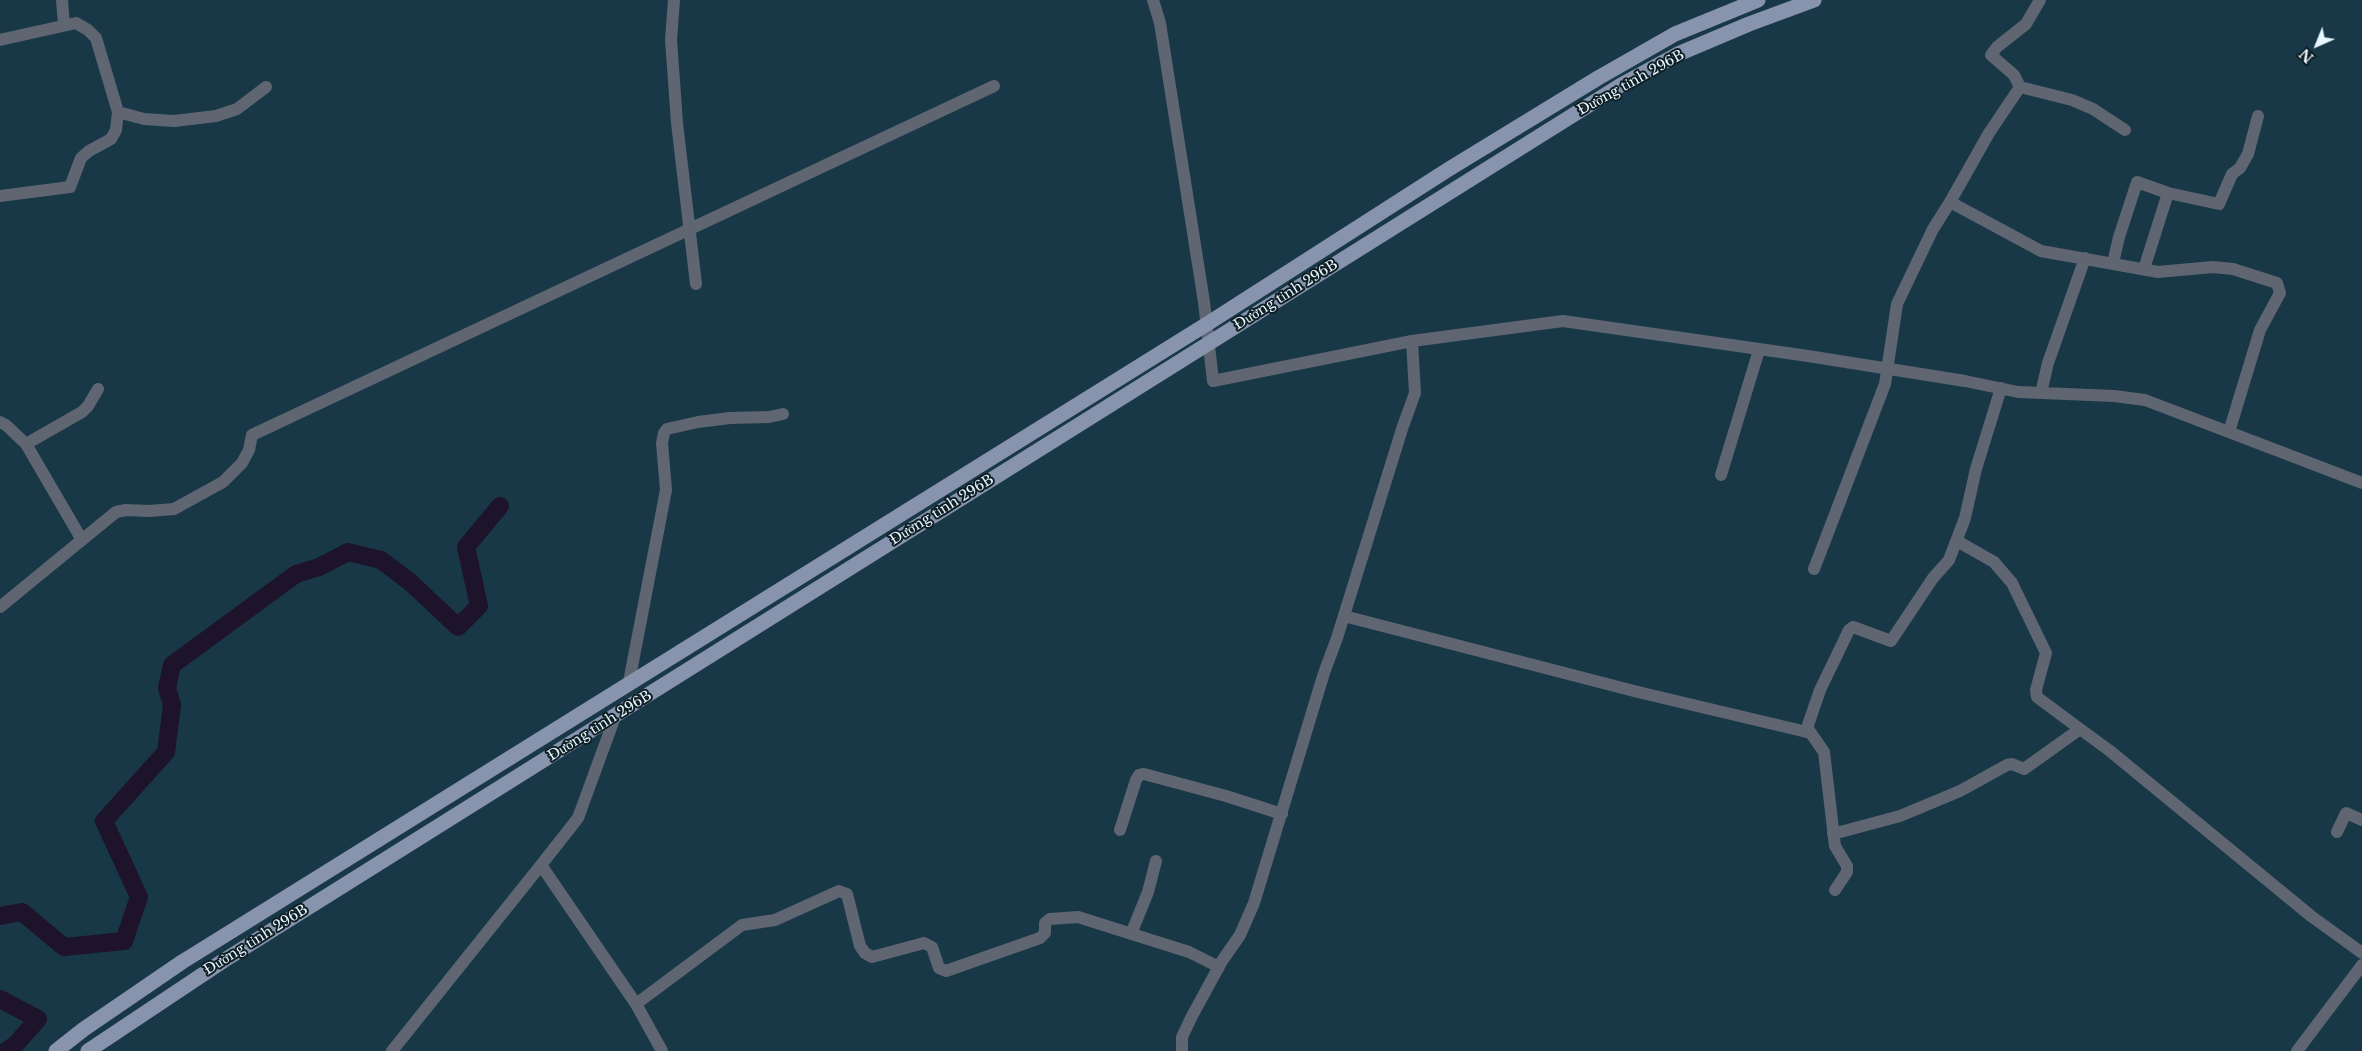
<!DOCTYPE html>
<html>
<head>
<meta charset="utf-8">
<style>
  body { margin:0 }
  #map { position:relative; width:2362px; height:1051px; overflow:hidden; background:#183848; font-family:"Libre Baskerville",serif }
  canvas { display:block }
  .north { position:absolute; left:2292px; top:20px; width:50px; height:50px; -webkit-text-stroke:4px #101e25; paint-order:stroke; rotate:224deg; font-size:14px; font-weight:700; line-height:20px; text-align:center; color:#e8f7ff }
  .north::after { content:''; display:block; margin:auto; width:18px; height:22px; background:#e8f7ff; clip-path:polygon(50% 0,100% 100%,50% 72%,0 100%) }
</style>
</head>
<body>
<div id="map">
<canvas width="2362" height="1051"></canvas>
<div class="north">N</div>
</div>
<script>
const context = document.querySelector('canvas').getContext('2d');
context.lineJoin = 'round';
function poly(rows) {
  const path = new Path2D();
  for (const r of rows) {
    path.moveTo(r[0], r[1]);
    for (let i = 2; i < r.length; i += 2) path.lineTo(r[i], r[i + 1]);
  }
  return path;
}
function stroke(path, color, width, dash) {
  context.strokeStyle = color;
  context.lineWidth = width;
  context.lineCap = dash ? 'butt' : 'round';
  context.setLineDash(dash || []);
  context.stroke(path);
}
function label(font, color, halo, rows, align = 'center') {
  context.font = font + ' "Libre Baskerville",serif';
  context.lineWidth = 4;
  context.setLineDash([]);
  context.textBaseline = 'middle';
  context.strokeStyle = halo;
  context.fillStyle = color;
  for (const [text, x, y, turn = 0] of rows) {
    context.save();
    context.translate(x, y);
    context.rotate((+turn || 0) * Math.PI / 180);
    context.textAlign = isNaN(turn) ? turn : align;
    if (halo) context.strokeText(text, 0, 0);
    context.fillText(text, 0, 0);
    context.restore();
  }
}
stroke(poly([
  [0,916,22,912,64,947,124,941,139,897,104,821,166,752,172,705,167,688,172,665,296,574,319,567,348,552,381,560,410,582,458,627,479,606,466,547,500,506],
  [0,999,38,1019,16,1044,6,1051]
]), '#1d142b', 18);
stroke(poly([
  [62,0,64,25],
  [674,0,671,40,677,123,696,284],
  [1153,0,1160,23,1204,302,1213,381,1412,341,1563,321,1808,356,1965,381,2018,392,2114,396,2145,400,2362,483],
  [0,40,76,23,88,30,96,38,118,112,116,130,111,139,89,151,81,158,70,187,0,196],
  [2020,87,2014,75,1991,55,1997,47,2026,24,2040,0],
  [118,112,144,119,174,121,216,116,237,109,266,87],
  [1950,202,1989,133,2020,87,2072,100,2093,109,2125,130],
  [2113,263,2119,237,2137,182,2168,193],
  [2144,269,2168,193,2219,204,2232,174,2240,168,2248,154,2258,116],
  [2041,393,2048,363,2085,258],
  [0,422,6,425,26,444,82,540],
  [26,444,82,412,88,406,98,389],
  [1721,475,1759,350],
  [1957,541,1994,562,2012,583,2046,653,2036,690,2037,697,2080,729],
  [1814,569,1885,384,1897,304,1933,229,1950,202,2041,251,2158,272,2213,267,2233,269,2277,283,2280,293,2260,330,2229,432],
  [0,607,116,512,126,510,149,511,174,509,223,482,242,463,249,450,252,435,994,86],
  [1344,616,1638,692,1811,733],
  [629,682,666,490,662,443,664,433,667,429,698,422,730,418,769,417,783,414],
  [615,717,578,818,541,865,636,1004],
  [1120,830,1136,780,1139,775,1144,774,1226,796,1282,814],
  [2337,832,2346,813,2362,820],
  [1833,834,1900,816,1960,791,2007,765,2012,764,2024,769,2080,729,2110,751,2311,916,2362,953],
  [1835,890,1847,872,1847,866,1835,846,1824,752,1808,729,1808,725,1820,690,1849,630,1853,627,1891,641,1933,578,1949,560,1965,518,1976,469,2001,388],
  [1131,934,1148,892,1156,861],
  [392,1051,541,865],
  [662,1051,636,1004,742,925,775,920,839,891,847,894,860,946,865,953,872,957,924,943,932,947,939,968,946,971,1040,938,1045,933,1045,923,1050,919,1078,917,1189,952,1219,967],
  [1182,1051,1182,1037,1192,1016,1222,961,1240,935,1254,903,1324,673,1337,638,1403,426,1415,393,1412,341],
  [2297,1051,2362,965]
]), '#5f6571', 12);
stroke(poly([
  [56,1051,84,1029,182,962,1207,324,1449,169,1598,78,1675,34,1758,0],
  [88,1051,223,961,1621,85,1678,54,1749,24,1814,0]
]), '#8894ad', 15);
label('14px', '#e8f7ff', '#101e25', [
  ["Đường tỉnh 296B",1631,83,-29],
  ["Đường tỉnh 296B",1286,295,-32],
  ["Đường tỉnh 296B",942,510,-32],
  ["Đường tỉnh 296B",600,726,-32],
  ["Đường tỉnh 296B",256,940,-32]
]);
</script>
</body>
</html>
